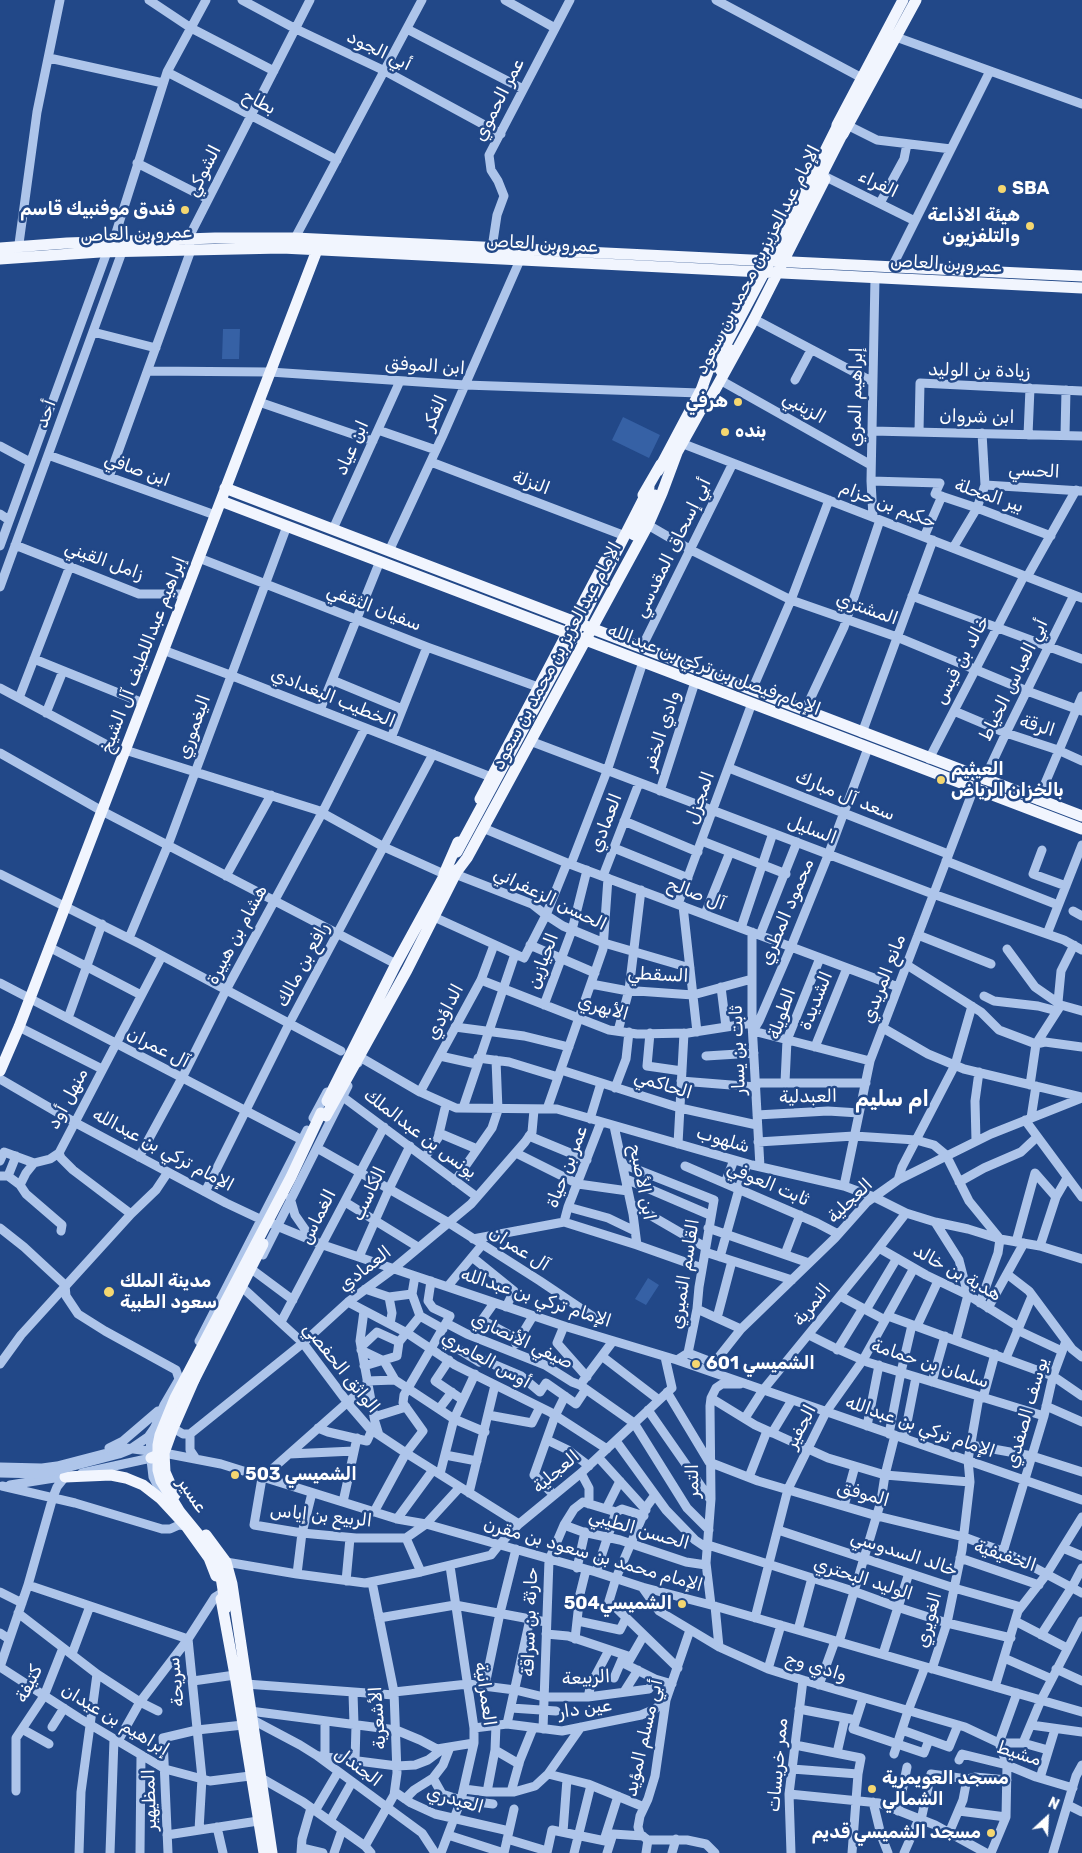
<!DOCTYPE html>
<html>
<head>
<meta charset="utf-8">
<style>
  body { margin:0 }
  #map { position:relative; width:1082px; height:1853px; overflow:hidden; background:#224888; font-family:Rubik,sans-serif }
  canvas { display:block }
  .north { position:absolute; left:1022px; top:1793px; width:50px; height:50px; -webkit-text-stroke:4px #224888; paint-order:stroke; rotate:25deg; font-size:14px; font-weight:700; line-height:20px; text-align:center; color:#fff }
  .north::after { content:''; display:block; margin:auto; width:18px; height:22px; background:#fff; clip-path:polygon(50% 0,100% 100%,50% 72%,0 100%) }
</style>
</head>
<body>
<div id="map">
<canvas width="1082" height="1853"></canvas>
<div class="north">N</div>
</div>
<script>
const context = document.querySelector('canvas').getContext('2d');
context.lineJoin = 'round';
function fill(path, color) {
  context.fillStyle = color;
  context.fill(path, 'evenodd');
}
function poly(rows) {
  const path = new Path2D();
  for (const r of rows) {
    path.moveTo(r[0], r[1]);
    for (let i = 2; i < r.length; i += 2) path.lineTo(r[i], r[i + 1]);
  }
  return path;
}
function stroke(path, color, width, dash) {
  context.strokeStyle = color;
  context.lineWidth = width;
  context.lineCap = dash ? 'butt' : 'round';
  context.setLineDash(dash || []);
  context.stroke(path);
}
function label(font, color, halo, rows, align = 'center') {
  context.font = font + ' Rubik,"Noto Sans Arabic",sans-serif';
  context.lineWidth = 5;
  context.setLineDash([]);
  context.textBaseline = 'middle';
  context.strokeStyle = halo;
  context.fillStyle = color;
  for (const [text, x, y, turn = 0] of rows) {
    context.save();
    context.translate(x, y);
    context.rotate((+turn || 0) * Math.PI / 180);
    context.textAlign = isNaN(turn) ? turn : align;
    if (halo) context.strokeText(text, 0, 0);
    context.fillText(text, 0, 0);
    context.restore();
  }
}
fill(poly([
  [223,329,240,329,239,359,222,359],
  [623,417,660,435,649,458,612,440],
  [648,1278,659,1285,646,1305,635,1299]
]), '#3661a5');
stroke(poly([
  [149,0,191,28,274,71],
  [242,0,296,29,385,71,501,134],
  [505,0,555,28],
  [716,0,862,78],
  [407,29,523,89],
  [896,37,1082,104],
  [49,58,163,83],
  [167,72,337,160],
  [847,125,877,140,951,149],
  [137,163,208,199],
  [826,177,915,221],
  [880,203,904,159,907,144],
  [295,238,422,0],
  [113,242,167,72,206,0],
  [492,248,497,215,504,196,498,181,491,170,489,155,570,0],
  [18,251,37,112,60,0],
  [892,267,990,71],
  [754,319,873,382],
  [93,332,156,348],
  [148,371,270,372,465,385,700,393],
  [720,380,871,465],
  [795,380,811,350],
  [259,402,373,441],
  [378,430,436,450],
  [872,431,1082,436],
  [919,432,920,383,1082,391],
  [1028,435,1030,388],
  [1065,435,1066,390],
  [681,443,1082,598],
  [0,446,30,462],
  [48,455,215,515],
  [431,462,620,534],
  [109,477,191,250,188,239,310,0],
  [871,481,940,483,935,494,977,508,1051,536],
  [985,485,1082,491],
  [0,514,9,520],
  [873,517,871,481,875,278],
  [648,525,691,550,791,600,897,637,1027,691,1082,711],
  [333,529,400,381],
  [924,537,942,496],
  [15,545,139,594,185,594],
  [0,546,107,252],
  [953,548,977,508,985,485,982,433],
  [389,551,443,435,520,260],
  [199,558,427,647,538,687],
  [1027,577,1076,490],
  [0,587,122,252],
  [912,596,1082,659],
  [642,647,733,463],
  [163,650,230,675,491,777],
  [34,659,143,703],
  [332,680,402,709],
  [0,688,124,754],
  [752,690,791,600,829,500],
  [19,698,70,566],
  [320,710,380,561],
  [805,710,844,627,880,520],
  [954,711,1006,733,1058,750,1082,761],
  [46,713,63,671],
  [862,733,933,540],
  [391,738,427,647],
  [530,741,933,894,1064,940,1082,950],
  [868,748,827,858,791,947,759,1021,753,1031,870,1061],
  [125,750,317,810,384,847,444,874],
  [0,753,102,811,396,964],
  [929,759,1024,576],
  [729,768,948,854],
  [984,780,1006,733,1074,595],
  [660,791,695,682],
  [1038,800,1082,696],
  [624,821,698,852],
  [483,828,567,863,898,987],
  [702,841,786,874],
  [614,848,688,878],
  [1042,850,1033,874,1066,886],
  [946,861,1058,905],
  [571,864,607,771,643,662],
  [0,874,140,944,341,1051],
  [455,874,532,904,546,915,563,926,604,943,690,968],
  [226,876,271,795],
  [603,876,639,783],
  [678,904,752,703],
  [683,906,697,1032],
  [1073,911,1082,916],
  [705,914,730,852],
  [434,917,524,958,546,915,567,863],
  [741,928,773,833],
  [752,932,752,1023,760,1167],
  [1047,934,1082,845],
  [760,935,797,842],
  [918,935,991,964],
  [129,938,168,845,287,526],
  [530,945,595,973],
  [49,947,141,995],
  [1007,949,1035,987,1061,1005,1082,1011],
  [907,965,981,1012,999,1030,1036,1044,1045,1042,1082,1047],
  [481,980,609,1030,637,1034,688,1033,752,1023],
  [0,983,302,1140],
  [591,984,623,990,693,995,752,979],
  [721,987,726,1027],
  [984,996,994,1001,1038,1006,1057,1011],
  [1058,1002,1061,971,1074,945],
  [544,1005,572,930,587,870],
  [68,1018,102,924],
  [19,1027,102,1069],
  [455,1027,524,1036,569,1047],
  [883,1028,928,1054,964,1069,1082,1097],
  [618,1031,629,990,641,890],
  [650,1033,647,1066,682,1071],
  [815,1047,847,968],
  [440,1056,476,1064],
  [706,1056,754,1053],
  [478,1058,509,1062,558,1077],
  [358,1063,360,1057,420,1092,456,1108,557,1109,752,1165,844,1186,874,1197,906,1213,935,1222,968,1229,1000,1239,1040,1246,1082,1259],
  [561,1070,680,1108,757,1125],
  [0,1079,74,1122,226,1203,260,1219,323,1245,564,1326,677,1360,1082,1500],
  [681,1081,756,1087],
  [785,1082,787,1040,820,958],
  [755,1083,866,1083],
  [1030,1085,1036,1044,1061,1005],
  [615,1088,626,1059,629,1032],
  [420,1092,481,980,494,945],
  [343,1097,477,1197],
  [463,1108,515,954],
  [547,1109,603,949,608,878],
  [757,1115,828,1111,859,1113],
  [313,1118,327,1092],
  [1031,1118,1036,1086],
  [590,1119,601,1083],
  [1025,1120,1082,1197],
  [614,1126,633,1214,637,1245],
  [439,1133,477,1149],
  [529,1136,587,1160],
  [976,1141,975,1101,979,1072],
  [758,1142,854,1136,916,1140,934,1145,946,1155,969,1201,1000,1239,998,1253,980,1303],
  [678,1144,684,1033],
  [317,1148,449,1223,540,1281,598,1320],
  [516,1153,578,1184,628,1191],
  [139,1157,182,1078,226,990,322,813,365,728],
  [425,1157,438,1138,446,1104],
  [0,1161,4,1152,34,1163],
  [623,1164,714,1200,699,1287,697,1309,688,1353],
  [685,1166,817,1223,838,1234],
  [0,1176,8,1176,20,1185],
  [8,1176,16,1156],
  [626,1179,710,1215],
  [898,1180,902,1167,955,1065,972,1006],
  [455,1181,492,1128,498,1110,496,1060],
  [959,1182,984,1168,1021,1152,1037,1137],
  [725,1183,734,1160],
  [844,1186,870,1061,974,788],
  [205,1192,289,1024,433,754],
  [290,1198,295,1215,311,1238],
  [345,1202,418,1247],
  [631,1204,705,1247],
  [568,1207,608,1218,635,1231],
  [131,1214,156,1190,168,1172],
  [564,1222,568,1207,601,1122],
  [935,1222,959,1260,968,1295,956,1340],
  [0,1228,24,1247,65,1285,66,1296,78,1314,105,1331,176,1370,179,1379],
  [708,1228,809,1263],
  [61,1231,62,1225,26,1194,20,1185,26,1173,34,1163,50,1159,59,1153,162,956],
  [473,1239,564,1222,637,1245,702,1268],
  [1016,1242,1035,1173,1056,1197],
  [1040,1246,1056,1197,1067,1178],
  [879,1248,926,1275,968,1295,1019,1327],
  [705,1252,792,1280],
  [785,1254,800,1215],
  [263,1255,348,1086],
  [359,1257,389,1189,410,1146],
  [472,1257,514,1291,506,1307],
  [720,1257,739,1189,747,1164],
  [254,1271,293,1300],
  [1007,1274,1029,1291,1072,1349,1082,1357],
  [448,1286,482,1245],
  [244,1289,303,1343,351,1407,370,1429,406,1453,519,1524],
  [365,1289,389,1297,412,1294],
  [840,1296,885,1320],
  [389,1297,392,1313,390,1324],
  [348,1302,407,1333,455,1365,550,1412,607,1449],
  [494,1303,482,1320,519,1340],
  [988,1308,1024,1243],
  [697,1309,741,1329],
  [866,1310,897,1258],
  [364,1311,360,1341,375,1422,379,1435],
  [420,1316,443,1329],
  [888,1316,1053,1376,1082,1396],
  [717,1318,732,1261],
  [281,1322,384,1127],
  [446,1323,467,1334,545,1365,572,1382,580,1385,634,1423,687,1508,709,1530],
  [564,1326,557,1343,587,1377],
  [917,1326,938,1281],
  [1017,1330,1062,1351],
  [809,1335,833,1347,867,1362,1044,1416],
  [438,1337,479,1362,481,1359,521,1376,540,1392,546,1383,576,1404,586,1389],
  [199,1341,307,1130],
  [516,1344,533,1316],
  [361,1347,377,1332,399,1342],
  [361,1350,384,1361,395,1380],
  [837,1350,863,1308],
  [603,1357,659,1400],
  [1006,1358,1032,1296],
  [449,1360,435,1381,463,1400],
  [677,1360,688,1353,714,1363,741,1329,835,1238,867,1202,898,1180,991,1134,1082,1098],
  [0,1364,21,1335,131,1214,73,1170,61,1158,59,1153],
  [364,1366,397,1356,399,1342,420,1316,412,1294,415,1276],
  [367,1381,395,1380,454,1419,485,1432],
  [583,1381,613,1341],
  [932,1382,945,1336],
  [369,1390,358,1393,262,1478,254,1525,302,1533,356,1538,406,1538,426,1524,460,1487],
  [667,1392,709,1462,758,1481,877,1516,964,1537,1007,1553,1082,1593],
  [711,1398,755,1425,828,1458,885,1475,970,1482],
  [983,1398,995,1354],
  [1046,1406,1082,1422],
  [439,1409,452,1392],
  [648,1410,710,1499],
  [488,1415,532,1423,540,1407],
  [374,1417,406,1407],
  [745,1418,763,1390,875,1253,906,1213],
  [176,1422,173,1428,183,1434,190,1434],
  [867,1426,879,1365],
  [318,1428,328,1432,367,1441,372,1430],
  [772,1433,792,1400],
  [190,1434,303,1343,348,1302,393,1269,471,1204,525,1142,532,1132,534,1110],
  [190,1434,190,1450,196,1459],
  [889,1434,901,1372,912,1325],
  [904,1438,916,1377],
  [547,1440,568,1450,589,1466],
  [616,1441,666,1510,695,1540,707,1548],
  [971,1445,1032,1456,1082,1472],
  [109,1448,123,1441,158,1411],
  [289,1454,354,1451],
  [445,1455,477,1461],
  [598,1457,646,1510],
  [0,1467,42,1468,57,1466,126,1448,164,1453,221,1464,397,1519,426,1524,596,1572,642,1587,711,1605,1082,1712],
  [82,1473,151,1458],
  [581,1473,589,1488,589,1504],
  [440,1474,454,1419,475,1374],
  [749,1477,767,1431],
  [10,1485,67,1476],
  [2,1486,75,1503,162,1529,170,1529,179,1525,186,1526],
  [469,1493,495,1385],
  [553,1494,534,1475,555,1416,565,1396],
  [655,1495,647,1506,616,1578,609,1601,678,1668],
  [164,1498,153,1477,150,1451,151,1437,164,1405,178,1381],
  [343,1502,357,1438],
  [844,1506,855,1466],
  [606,1509,620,1481],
  [374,1512,406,1453,423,1431,403,1403,404,1395,450,1316,433,1308,428,1301,431,1281],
  [397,1519,433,1470],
  [564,1525,583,1532,620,1540,686,1562,706,1565],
  [778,1530,954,1588,1021,1607],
  [406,1538,421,1572],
  [708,1545,853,1591,897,1607,947,1623,1011,1638],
  [1063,1548,1082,1556],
  [1003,1552,1044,1416,1053,1376,1066,1341],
  [960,1558,1039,1585],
  [226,1562,297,1574,365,1583,421,1572,491,1555,499,1545,519,1524,581,1473,672,1388,665,1357],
  [577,1568,585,1532],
  [596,1572,616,1512],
  [297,1574,302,1533,312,1493],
  [346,1581,350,1538],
  [28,1585,188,1639],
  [642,1587,659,1611,719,1647,768,1669,803,1680,965,1727,999,1743,1023,1743,1041,1700,1082,1621],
  [0,1592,22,1603],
  [711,1605,706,1563,711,1499,710,1406,711,1398,716,1388,722,1384,740,1384],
  [715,1606,719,1647],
  [18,1613,97,1674,140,1702,158,1711],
  [379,1618,455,1605,546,1622],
  [755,1618,788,1489,826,1412,863,1360,914,1268],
  [578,1621,620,1630,626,1618],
  [1015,1621,1067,1648],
  [690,1630,666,1700,655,1776,648,1799,640,1816,638,1827,640,1834,648,1840,687,1840,706,1844,715,1853],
  [798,1630,812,1578],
  [0,1633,9,1639],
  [546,1634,568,1636,631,1657],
  [1041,1635,1072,1587,1082,1568],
  [188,1639,202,1778,199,1830],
  [575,1639,580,1594,586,1570],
  [839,1642,881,1501,885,1475,895,1435],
  [72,1654,90,1606],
  [883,1654,909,1573],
  [1004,1658,1052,1679],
  [629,1661,644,1635],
  [621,1662,655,1679,672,1684],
  [0,1667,79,1718,165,1769,210,1781,250,1776],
  [0,1667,28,1585,53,1497,57,1487,65,1477],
  [768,1669,781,1625],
  [932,1669,947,1623,962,1550,970,1482,968,1460,979,1397],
  [1056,1669,1082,1681],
  [614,1678,623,1657],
  [193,1681,235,1675],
  [246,1684,394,1695],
  [485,1685,500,1613,516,1549],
  [819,1685,835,1641],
  [995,1687,1018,1611,1046,1575,1082,1517],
  [394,1692,468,1684,515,1690,544,1697,588,1697,649,1689,655,1679],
  [624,1692,638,1670],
  [353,1693,354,1724],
  [588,1697,591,1684,609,1650],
  [863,1698,853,1729,924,1753,929,1740],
  [511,1708,556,1711],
  [799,1709,856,1720],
  [250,1711,396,1730,420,1740,437,1749,474,1743],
  [251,1719,300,1745,316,1755,422,1833,435,1853],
  [507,1724,530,1619],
  [1031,1725,1082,1732],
  [52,1727,64,1708],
  [474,1728,507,1724,562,1731,641,1715,655,1709,666,1700],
  [22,1729,49,1744],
  [543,1729,549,1560,564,1525,574,1509,583,1502,616,1512,622,1509,644,1516],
  [902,1730,949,1747,958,1725],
  [118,1741,140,1702,188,1639,215,1597,220,1594],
  [1023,1743,1048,1750],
  [795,1745,861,1758,858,1774],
  [495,1750,519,1764],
  [837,1753,845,1718],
  [894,1754,908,1711,925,1667],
  [319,1756,397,1766,415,1765,428,1760,444,1748],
  [325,1757,325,1721],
  [959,1760,962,1754,1007,1765,1036,1777,1073,1788],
  [355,1761,356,1725],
  [792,1769,858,1774,852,1853],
  [548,1774,588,1784,644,1807],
  [261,1778,303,1802,365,1846,371,1853],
  [433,1778,442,1794,461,1800,493,1804],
  [1040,1778,1055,1729],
  [464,1789,487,1792,514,1792,535,1786,548,1774,581,1727],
  [16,1791,16,1738,44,1696,63,1648],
  [395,1792,411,1803,435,1814,509,1831],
  [487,1792,495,1750,496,1725],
  [511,1792,520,1760,533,1728],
  [789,1794,879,1803,935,1825,986,1853],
  [405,1799,414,1790,433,1778,443,1765,450,1747],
  [873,1802,881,1835,888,1853],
  [1068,1805,1082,1812],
  [315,1811,338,1772],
  [898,1811,907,1767],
  [959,1811,1006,1817],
  [921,1820,931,1774,967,1779,975,1777,1007,1780],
  [330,1821,352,1782],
  [217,1827,223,1853],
  [563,1832,567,1779],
  [949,1833,963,1800,967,1779],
  [167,1835,258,1821],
  [448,1835,504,1853],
  [507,1839,547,1851],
  [604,1840,618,1796],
  [365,1846,394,1795,397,1773,394,1692,372,1582],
  [302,1848,323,1853],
  [79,1853,81,1792,97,1674],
  [110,1853,114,1739],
  [140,1853,141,1755],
  [168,1853,163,1738,197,1730,243,1725],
  [301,1853,302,1839,311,1808],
  [334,1853,342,1830],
  [441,1853,461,1800,474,1743,474,1728,450,1566],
  [504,1853,514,1809],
  [547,1853,552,1830,610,1842],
  [574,1853,591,1785],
  [607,1853,613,1834,643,1836],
  [646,1853,648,1840],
  [672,1853,676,1839],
  [791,1853,789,1794,803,1680],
  [904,1853,919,1819],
  [991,1853,1006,1817,1007,1765,999,1743,1017,1693],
  [1053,1853,1076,1776,1082,1765]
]), '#aec5ea', 9);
stroke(poly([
  [837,125,903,0],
  [843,134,916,0],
  [0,248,67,243,215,238,295,238,1082,276],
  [0,259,100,252,282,248,1082,288],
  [700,393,711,363,794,202],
  [701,410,710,399,754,319,825,179],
  [675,456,704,404],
  [658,471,703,386],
  [225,488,1082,816],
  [643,495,661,464],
  [221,501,1082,829],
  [480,799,605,561],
  [444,874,458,842],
  [455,874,467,858,648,525,662,493,678,450],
  [0,1071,19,1027,317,250],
  [327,1101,396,964,448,869],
  [326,1116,407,970,458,869],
  [164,1453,165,1472,175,1495],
  [151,1458,164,1453,173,1428,194,1380],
  [65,1477,111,1475,126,1478,143,1485,161,1499,186,1526,209,1558,216,1576],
  [206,1535,226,1562,232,1584,272,1853],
  [221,1599,235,1675,264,1853]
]), '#f1f5fe', 11);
stroke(poly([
  [0,1473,43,1474,119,1454,129,1450,148,1437,165,1413]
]), '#aec5ea', 9);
stroke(poly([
  [779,259,847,125],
  [714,367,767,267,842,117],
  [721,371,731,350],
  [634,535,655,495],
  [457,852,575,633,649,488],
  [194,1380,263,1244],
  [226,1608,221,1577,215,1558,207,1545,180,1512,161,1481,158,1470,158,1445,160,1435,175,1398,291,1177,321,1113]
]), '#f1f5fe', 11);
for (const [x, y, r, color] of [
  [1002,189,5,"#f5d770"],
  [185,210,5,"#f5d770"],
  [1030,226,5,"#f5d770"],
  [738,402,5,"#f5d770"],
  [725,432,5,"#f5d770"],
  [941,780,5,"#f5d770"],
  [109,1292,6,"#f5d770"],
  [696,1364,5,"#f5d770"],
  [235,1475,5,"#f5d770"],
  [682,1604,5,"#f5d770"],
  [872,1789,5,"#f5d770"],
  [991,1833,5,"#f5d770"]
]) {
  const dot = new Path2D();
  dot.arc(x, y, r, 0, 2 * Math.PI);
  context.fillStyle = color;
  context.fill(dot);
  stroke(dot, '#224888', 2);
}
label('18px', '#fff', '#224888', [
  ["أبي الجود",379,51,26],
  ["عمر الحموي",499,100,-63],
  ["بطاح",259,102,28],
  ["الشوكي",204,171,-63],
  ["الفراء",878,184,26],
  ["عمرو بن العاص",136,234,-2],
  ["عمرو بن العاص",542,244,3],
  ["الإمام عبدالعزيز بن محمد بن سعود",758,260,-63],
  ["عمرو بن العاص",946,264,3],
  ["ابن الموفق",425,366,4],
  ["زيادة بن الوليد",979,371,1],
  ["إبراهيم المري",856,397,-89],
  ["الزينبي",804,408,29],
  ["الفكر",435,413,-66],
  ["أحد",46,414,-70],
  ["ابن شروان",977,417,1],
  ["ابن عياد",352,448,-66],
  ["ابن صافي",137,470,20],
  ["الحسي",1034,471,3],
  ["النزلة",531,483,21],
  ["بير المحلة",989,496,19],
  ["حكيم بن حزام",888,505,21],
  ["أبي إسحاق المقدسي",673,548,-64],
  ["زامل القيني",104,561,20],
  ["سفيان الثقفي",374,608,21],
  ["المشتري",867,609,20],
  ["إبراهيم عبداللطيف آل الشيخ",143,655,-69],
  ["الإمام عبدالعزيز بن محمد بن سعود",557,656,-62],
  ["خالد بن قيس",962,660,-62],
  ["الإمام فيصل بن تركي بن عبدالله",714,670,21],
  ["أبي العباس الخياط",1014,680,-64],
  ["الخطيب البغدادي",333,698,22],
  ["الرقة",1037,726,18],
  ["اليغموري",194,727,-70],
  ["وادي الخفر",662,731,-72],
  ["سعد آل مبارك",845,796,22],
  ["المجزل",700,798,-70],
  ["العمادي",606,823,-69],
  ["السليل",812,830,21],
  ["آل صالح",696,894,21],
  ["الحسن الزعفراني",550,899,26],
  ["محمود المطري",787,912,-67],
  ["هشام بن هبيرة",237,935,-62],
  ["الحيازين",543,961,-69],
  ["رافع بن مالك",303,965,-62],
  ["السقطي",658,975,3],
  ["مانع المريدي",884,979,-69],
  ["الشديدة",816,1001,-68],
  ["الأبهري",603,1008,16],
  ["الداؤدي",445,1012,-62],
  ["الطويلة",782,1014,-71],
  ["آل عمران",158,1048,27],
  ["ثابت بن يسار",738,1050,-92],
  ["الحاكمي",663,1085,17],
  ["العبدلية",808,1097,-1],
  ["منهل أود",68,1099,-62],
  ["يونس بن عبدالملك",420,1134,37],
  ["شلهوب",723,1140,16],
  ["الإمام تركي بن عبدالله",163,1150,28],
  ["عمر بن حياة",567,1167,-69],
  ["ابن الأصبح",642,1182,79],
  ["ثابت العوفي",768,1184,23],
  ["الكاسب",369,1194,-65],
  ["العجلية",850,1201,-44],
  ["الغماس",318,1217,-63],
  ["آل عمران",519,1249,32],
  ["العمادي",365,1269,-38],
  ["هدية بن خالد",957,1273,29],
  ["القاسم النميري",685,1274,-81],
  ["الإمام تركي بن عبدالله",536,1298,18],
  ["النمرية",812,1305,-51],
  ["صيفي الأنصاري",522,1341,25],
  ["أوس العامري",486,1360,29],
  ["سلمان بن حمامة",930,1364,18],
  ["الواثق الحفصي",341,1368,51],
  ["يوسف الصفدي",1027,1413,-74],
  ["الجفير",801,1427,-63],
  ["الإمام تركي بن عبدالله",920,1427,19],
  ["العجلية",556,1472,-40],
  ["التمر",693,1481,-91],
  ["الموفق",863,1494,16],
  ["عسير",192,1495,56],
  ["الربيع بن إياس",321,1516,6],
  ["الحسن الطيبي",639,1530,16],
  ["خالد السدوسي",904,1554,18],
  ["الإمام محمد بن سعود بن مقرن",593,1555,16],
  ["الخفيفية",1005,1556,19],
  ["الوليد البحتري",863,1579,18],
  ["الغويري",929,1620,-75],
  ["حارثة بن سراقة",530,1622,-88],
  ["وادي وج",816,1667,17],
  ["الربيعة",586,1678,-3],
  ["سريحة",176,1682,-96],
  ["كتيفة",29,1684,-63],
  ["العمرانية",485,1694,82],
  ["عين دار",585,1709,-8],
  ["الأشعرية",378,1718,-94],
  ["إبراهيم بن عيدان",115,1720,31],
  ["أبي مسلم المؤيد",644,1738,-77],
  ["مشيط",1019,1754,18],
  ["ممر خريسات",778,1765,-85],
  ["الجندل",358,1767,37],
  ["المظيهير",150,1800,-92],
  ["العبدري",455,1800,16]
]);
label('bold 18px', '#fff', '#224888', [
  ["SBA",1012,189],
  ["فندق موفنبيك قاسم",175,210,"right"],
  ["هيئة الاذاعة",1020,216,"right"],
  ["والتلفزيون",1020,237,"right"],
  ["هرفي",728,402,"right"],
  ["بنده",735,432],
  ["العيثيم",951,770],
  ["بالخزان الرياض",951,791],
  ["مدينة الملك",120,1282],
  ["سعود الطبية",120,1303],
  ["الشميسي 601",706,1364],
  ["الشميسي 503",245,1475],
  ["الشميسي504",672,1604,"right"],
  ["مسجد العويمرية",882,1779],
  ["الشمالي",882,1800],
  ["مسجد الشميسي قديم",981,1833,"right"]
], 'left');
label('bold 22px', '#fff', '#224888', [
  ["ام سليم",892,1100]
]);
</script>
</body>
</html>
